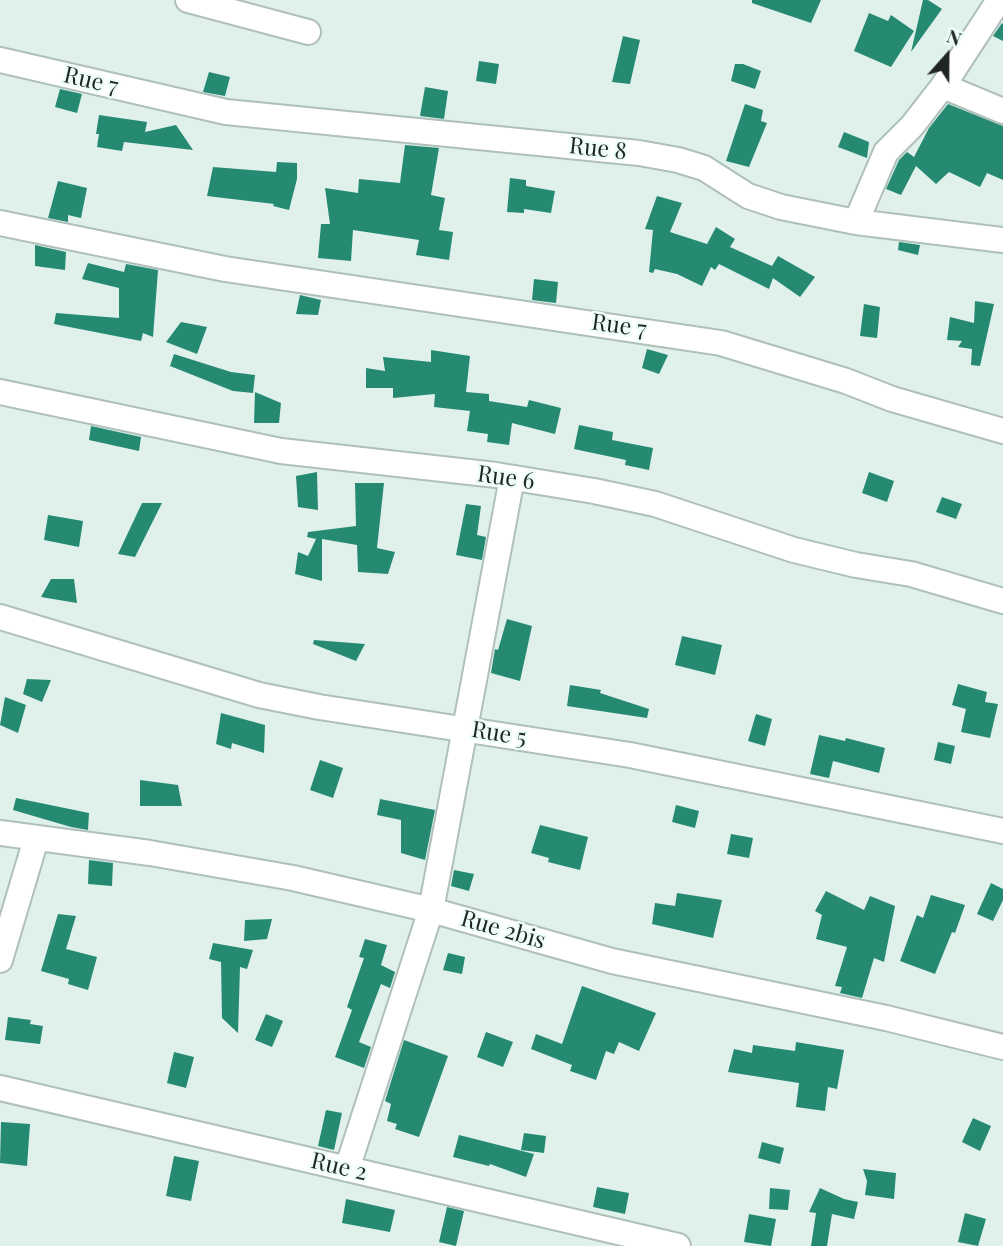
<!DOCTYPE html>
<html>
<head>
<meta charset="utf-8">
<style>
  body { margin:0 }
  #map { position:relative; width:1003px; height:1246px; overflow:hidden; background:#e0f1eb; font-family:"Playfair Display",serif }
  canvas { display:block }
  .north { position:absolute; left:912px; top:21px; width:70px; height:70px; -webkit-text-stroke:5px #edfef8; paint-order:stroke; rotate:21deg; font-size:19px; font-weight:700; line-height:28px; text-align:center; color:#1f2523 }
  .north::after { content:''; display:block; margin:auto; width:24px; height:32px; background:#1f2523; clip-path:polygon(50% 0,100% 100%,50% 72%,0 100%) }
</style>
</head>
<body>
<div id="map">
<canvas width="1003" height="1246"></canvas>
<div class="north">N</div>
</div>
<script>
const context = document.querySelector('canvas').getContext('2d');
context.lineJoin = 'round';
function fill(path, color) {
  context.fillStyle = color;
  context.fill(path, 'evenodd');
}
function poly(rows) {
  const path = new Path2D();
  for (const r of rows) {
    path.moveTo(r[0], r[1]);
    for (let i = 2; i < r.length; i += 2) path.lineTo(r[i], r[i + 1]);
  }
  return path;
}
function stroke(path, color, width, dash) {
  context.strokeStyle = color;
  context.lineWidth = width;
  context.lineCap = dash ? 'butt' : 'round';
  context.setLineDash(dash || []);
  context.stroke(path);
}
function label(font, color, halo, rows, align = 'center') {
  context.font = font + ' "Playfair Display",serif';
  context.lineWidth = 5;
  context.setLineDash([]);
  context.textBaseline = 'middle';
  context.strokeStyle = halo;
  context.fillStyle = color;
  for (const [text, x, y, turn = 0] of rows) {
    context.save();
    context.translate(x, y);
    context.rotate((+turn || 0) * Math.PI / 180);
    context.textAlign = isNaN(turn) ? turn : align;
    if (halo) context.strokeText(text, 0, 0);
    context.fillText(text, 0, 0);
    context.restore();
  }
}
fill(poly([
  [752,0,821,0,811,23,752,3],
  [923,0,928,0,942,9,911,52],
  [869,13,888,21,891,15,914,31,891,67,854,51],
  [1002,23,1003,24,1003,41,993,36],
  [623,36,640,40,630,84,612,82],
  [479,61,499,64,496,84,476,81],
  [735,64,743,64,761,71,755,89,731,81],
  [209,72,230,77,225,96,203,92],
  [425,87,448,91,444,119,420,116],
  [60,89,82,94,77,113,55,107],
  [745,104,763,110,761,121,767,123,749,167,726,161],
  [948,104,1003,126,1003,180,987,173,980,187,949,172,936,184,916,166,901,195,886,189,899,160,907,152,914,157,929,128],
  [99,115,147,122,145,132,176,125,193,150,124,142,122,151,97,147,99,134,96,134],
  [844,132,869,142,867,158,838,147],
  [405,145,439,148,431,195,445,198,439,230,453,232,449,260,416,255,419,240,353,230,351,261,318,258,321,224,330,224,325,188,358,193,359,179,400,183],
  [277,162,297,163,297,179,289,210,273,206,274,204,207,196,213,167,276,172],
  [510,178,526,180,526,186,555,191,551,213,524,209,524,213,507,212],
  [58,181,87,188,81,218,68,215,68,222,48,218],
  [657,196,682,203,670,232,707,244,716,227,735,239,730,247,772,266,778,256,815,277,800,297,773,278,769,289,719,264,715,270,711,267,702,286,677,274,655,269,653,273,649,272,653,230,645,229],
  [899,242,920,245,918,255,898,250],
  [35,245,66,252,65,270,35,266],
  [88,263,124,272,126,264,158,270,153,337,143,333,141,341,54,324,56,313,119,318,119,288,82,279],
  [534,279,558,282,556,303,532,300],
  [300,295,321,300,318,315,296,314],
  [975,301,994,304,980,366,971,365,972,349,958,347,962,341,947,340,950,317,974,323],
  [864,304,880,307,877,338,860,336],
  [181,322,207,327,197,354,166,342],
  [647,349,668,355,659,374,642,368],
  [431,350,470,356,466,392,489,394,489,401,527,407,529,400,561,408,555,434,512,423,509,445,487,442,488,434,467,431,470,411,434,407,435,394,393,398,393,388,366,388,366,368,385,371,383,357,431,362],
  [174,354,231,372,255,375,253,393,233,391,170,366],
  [255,392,281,403,279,423,254,423],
  [579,425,613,432,612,440,653,448,649,470,625,465,626,460,574,449],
  [91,426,141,437,139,451,89,440],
  [317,472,318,510,298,507,296,476],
  [869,472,894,481,887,502,862,493],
  [355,483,384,483,377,548,395,552,388,574,358,572,357,545,322,539,322,581,295,574,298,552,308,556,316,539,307,537,308,532,356,526],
  [942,497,962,504,956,519,936,512],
  [142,503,162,503,135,557,118,554],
  [466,504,481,506,477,535,486,537,482,560,456,555],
  [48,515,83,521,79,547,44,540],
  [51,579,74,579,77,603,41,597],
  [507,619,532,626,520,681,491,673,495,649,498,650],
  [682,636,722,645,715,675,675,665],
  [314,640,365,644,356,661,313,644],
  [27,679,51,680,42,702,23,694],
  [958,684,987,692,985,702,998,704,990,738,961,732,966,709,952,705],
  [570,685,601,690,600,693,649,709,647,718,567,706],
  [5,697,26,705,18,733,0,725],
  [221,713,265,725,264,753,232,743,231,749,216,744],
  [756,714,772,719,765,746,748,741],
  [819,735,845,741,846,738,885,748,879,773,833,761,829,778,810,774],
  [938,742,955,746,951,764,934,760],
  [320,760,343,768,333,798,310,790],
  [140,780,178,785,182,806,140,806],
  [16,798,89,813,88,830,71,827,13,810],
  [380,799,435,810,425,860,401,853,401,820,377,815],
  [676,805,699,811,695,828,672,822],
  [540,825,588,837,580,870,548,862,549,858,531,853],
  [731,834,753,838,749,858,727,854],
  [89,860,113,863,112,886,88,884],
  [454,870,474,874,469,891,451,886],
  [991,883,1003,889,1003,900,993,921,977,914],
  [826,891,864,910,870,896,895,906,884,962,874,958,862,998,840,993,842,987,835,986,847,947,816,939,822,915,815,911],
  [677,893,722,900,713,938,652,924,655,903,675,906],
  [931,895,965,905,955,933,952,932,935,974,900,961,917,915,923,918],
  [58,914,76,916,66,949,97,957,88,990,68,984,69,979,41,971],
  [272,919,267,939,244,941,245,920],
  [365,939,387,945,381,965,395,972,390,988,381,984,359,1042,371,1047,364,1068,335,1057,352,1010,347,1007,364,958,359,957],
  [213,943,253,950,247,969,240,967,238,1033,222,1018,221,962,209,959],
  [448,953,465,957,462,974,443,970],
  [582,986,656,1013,639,1051,619,1042,614,1054,606,1051,596,1080,570,1071,572,1065,531,1049,536,1034,562,1044],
  [266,1014,283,1021,272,1047,255,1040],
  [8,1017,31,1020,30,1024,43,1026,40,1044,5,1040],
  [486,1032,513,1042,503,1067,477,1057],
  [404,1040,448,1056,419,1137,395,1129,397,1124,387,1121,391,1104,385,1101],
  [796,1042,844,1050,837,1089,828,1087,825,1111,796,1107,799,1083,728,1072,734,1049,752,1053,753,1045,795,1051],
  [174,1052,194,1057,186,1088,167,1083],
  [326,1110,342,1113,334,1150,318,1146],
  [973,1118,991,1126,980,1151,962,1142],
  [1,1122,30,1124,27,1166,0,1163],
  [524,1133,546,1136,544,1153,521,1150],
  [459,1135,534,1154,526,1177,490,1164,489,1166,453,1157],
  [762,1142,784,1148,780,1164,758,1158],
  [174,1156,199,1161,191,1201,166,1196],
  [863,1169,896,1173,894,1199,865,1195,867,1181],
  [597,1187,629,1193,625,1214,593,1207],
  [770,1188,790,1190,788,1210,769,1209],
  [820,1188,844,1199,858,1202,854,1219,832,1214,827,1246,811,1246,816,1213,809,1212],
  [346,1199,395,1210,390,1232,342,1223],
  [447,1207,464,1211,456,1246,439,1242],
  [965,1213,986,1219,978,1246,958,1242],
  [749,1214,776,1219,771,1246,744,1242]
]), '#268a73');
const minor = poly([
  [188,0,308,32],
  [0,60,226,112,639,153,678,160,704,168,748,196,781,207,856,222,1003,240],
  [943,86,1003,111],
  [856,222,886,152,912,126,943,86,999,0],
  [0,223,225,269,721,343,846,381,892,399,1003,431],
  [0,392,281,451,496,475,594,491,655,504,794,550,856,565,911,574,1003,601],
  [0,617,259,695,319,707,630,755,1003,831],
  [0,833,150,853,293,878,431,910,612,961,886,1018,1003,1047],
  [0,960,36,839],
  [0,1088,678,1246],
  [347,1169,431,910,512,478]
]);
stroke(minor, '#afbfba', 28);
stroke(minor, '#fff', 24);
label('23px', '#1f2523', '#edfef8', [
  ["Rue 7",91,81,13],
  ["Rue 8",598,149,6],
  ["Rue 7",619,326,8],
  ["Rue 6",506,478,8],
  ["Rue 5",499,734,9],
  ["Rue 2bis",503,930,16],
  ["Rue 2",339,1167,13]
]);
</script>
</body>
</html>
